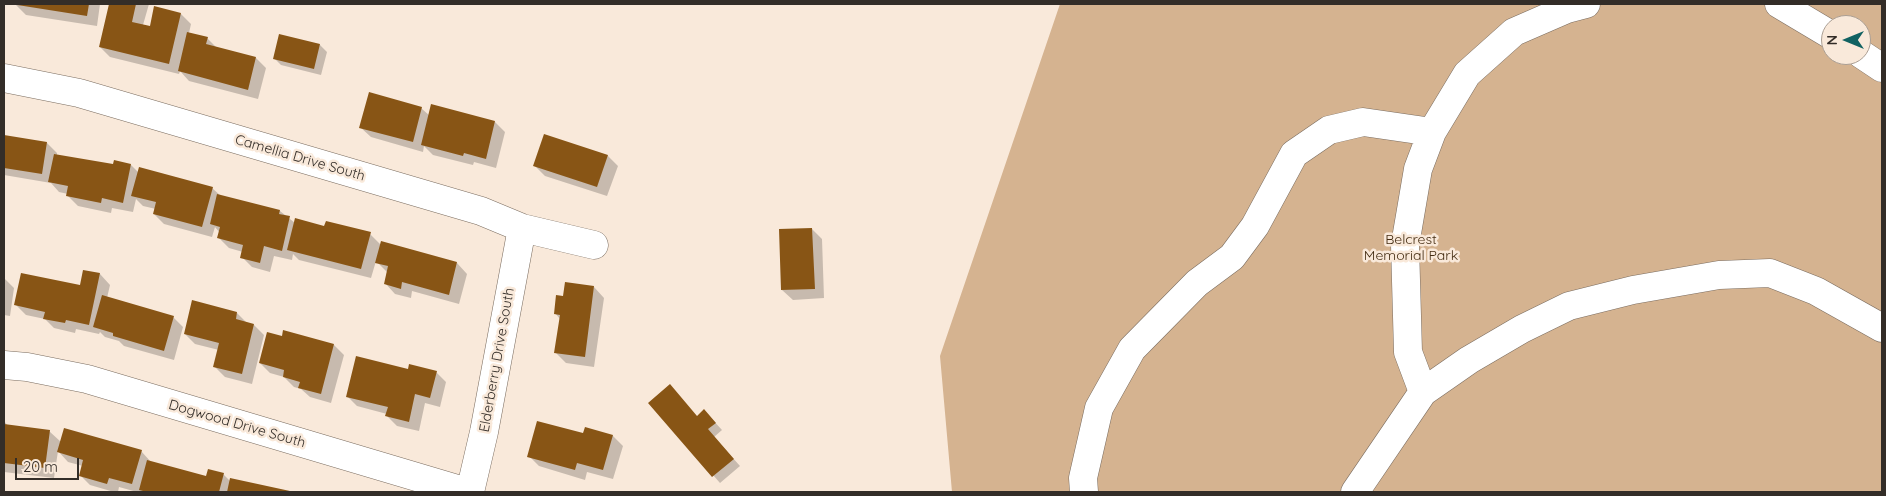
<!DOCTYPE html>
<html>
<head>
<meta charset="utf-8">
<style>
  body { margin:0 }
  #map { position:relative; width:1886px; height:496px; overflow:hidden; background:#f9e9da; font-family:Quicksand,sans-serif }
  canvas { display:block }
  .frame { position:absolute; inset:0; border:5px solid #332d28; pointer-events:none }
  .north { position:absolute; left:1821px; top:15px; width:50px; height:50px; box-sizing:border-box; background:#f9e9da; border:1px solid #aa9e93; border-radius:50%; rotate:270deg; font-size:14px; font-weight:700; line-height:20px; text-align:center; color:#332d28 }
  .north::after { content:''; display:block; margin:auto; width:18px; height:22px; background:#116262; clip-path:polygon(50% 0,100% 100%,50% 72%,0 100%) }
  .scale { position:absolute; left:15px; top:458px; width:64px; height:22px; box-sizing:border-box; border:2px solid #332d28; border-top:0; padding-left:6px; font-size:15px; line-height:18px; white-space:nowrap; color:#332d28; -webkit-text-stroke:4px #f9e9da; paint-order:stroke }
</style>
</head>
<body>
<div id="map">
<canvas width="1886" height="496"></canvas>
<div class="frame"></div>
<div class="north">N</div>
<div class="scale">20 m</div>
</div>
<script>
const context = document.querySelector('canvas').getContext('2d');
context.lineJoin = 'round';
function fill(path, color) {
  context.fillStyle = color;
  context.fill(path, 'evenodd');
}
function poly(rows) {
  const path = new Path2D();
  for (const r of rows) {
    path.moveTo(r[0], r[1]);
    for (let i = 2; i < r.length; i += 2) path.lineTo(r[i], r[i + 1]);
  }
  return path;
}
function stroke(path, color, width, dash) {
  context.strokeStyle = color;
  context.lineWidth = width;
  context.lineCap = dash ? 'butt' : 'round';
  context.setLineDash(dash || []);
  context.stroke(path);
}
function label(font, color, halo, rows, align = 'center') {
  context.font = font + ' Quicksand,sans-serif';
  context.lineWidth = 5;
  context.setLineDash([]);
  context.textBaseline = 'middle';
  context.strokeStyle = halo;
  context.fillStyle = color;
  for (const [text, x, y, turn = 0] of rows) {
    context.save();
    context.translate(x, y);
    context.rotate((+turn || 0) * Math.PI / 180);
    context.textAlign = isNaN(turn) ? turn : align;
    if (halo) context.strokeText(text, 0, 0);
    context.fillText(text, 0, 0);
    context.restore();
  }
}
fill(poly([
  [1060,4,1882,4,1882,492,952,492,940,356],
  [1831,25,1861,25,1861,55,1831,55]
]), '#d5b390');
fill(poly([
  [15,4,100,4,97,26,26,15],
  [110,4,149,4,143,25,151,27,155,8,181,14,191,24,189,33,207,38,217,48,256,58,266,68,258,99,189,81,180,71,179,74,110,57,100,47],
  [4,7,5,8,4,36],
  [320,45,327,52,321,75,281,65,274,58],
  [432,106,495,122,505,132,496,168,474,162,473,165,433,155,424,146,423,152,371,137,360,127,421,108,430,116],
  [4,136,47,143,57,153,57,156,114,166,115,162,131,165,139,173,212,188,221,196,280,211,295,223,370,234,381,245,382,243,457,263,467,274,459,304,412,291,411,298,395,294,385,283,387,272,376,261,371,278,299,260,293,254,292,260,274,256,270,272,252,267,242,257,243,252,229,248,219,238,220,233,215,227,212,237,164,224,154,214,156,209,143,206,136,199,133,212,112,208,111,213,78,206,68,196,68,194,59,192,51,183,4,175],
  [608,156,618,166,607,196,545,176,535,166],
  [812,229,822,239,824,298,793,300,782,290],
  [84,271,100,274,110,285,107,298,173,317,183,327,174,360,124,346,119,341,105,337,100,332,99,334,76,329,75,333,54,328,45,319,26,315,16,305,81,287],
  [4,278,14,288,10,316,4,315],
  [594,287,604,298,594,367,566,363,556,353,560,319,555,313,565,297],
  [237,313,248,324,254,325,264,335,252,384,225,377,215,367,219,350,195,344,185,334],
  [284,332,334,345,344,355,331,403,310,397,301,389,294,387,284,377,270,373,260,363,282,338],
  [409,370,436,372,446,382,440,407,425,403,419,431,397,426,387,416,387,414,357,406,347,396],
  [650,403,697,417,711,418,722,430,714,437,740,466,720,483],
  [4,421,8,426,49,431,61,442,141,451,151,462,207,477,223,474,231,482,231,480,288,492,137,492,119,487,118,492,114,492,90,485,80,475,83,466,68,462,58,451,54,478,4,472],
  [584,435,613,436,623,446,613,479,587,472,585,480,539,466,529,456]
]), '#0003');
fill(poly([
  [11,4,89,4,87,16],
  [109,4,136,4,132,22,150,26,154,6,181,13,169,64,99,47],
  [187,32,208,37,206,44,256,57,248,90,178,71],
  [279,34,320,44,314,69,273,59],
  [369,92,422,107,413,142,359,128],
  [431,104,495,121,486,159,464,153,463,156,421,145],
  [544,134,608,155,597,187,533,166],
  [4,135,47,142,42,174,4,168],
  [54,154,113,164,114,160,131,164,123,203,102,198,101,203,66,196,68,186,48,182],
  [139,167,213,187,202,227,153,214,156,202,131,196],
  [217,194,280,210,279,214,290,216,282,251,264,246,260,263,240,258,243,245,217,238,220,227,210,224],
  [295,218,324,226,326,221,371,232,361,269,287,250],
  [812,228,815,289,781,290,779,229],
  [381,241,457,262,449,295,402,282,401,289,384,284,388,266,375,263],
  [83,270,100,273,89,325,66,320,65,323,43,319,45,312,14,305,21,273,80,285],
  [565,282,594,286,585,357,554,353,560,315,554,314,556,295,563,296],
  [102,295,174,316,164,351,113,336,113,333,93,327],
  [192,300,237,312,236,319,254,324,242,374,213,367,219,343,184,334],
  [283,330,334,344,321,394,298,388,300,382,283,377,284,370,259,363,267,332,282,336],
  [356,356,408,369,409,364,437,371,430,398,415,394,409,422,385,416,388,407,346,397],
  [670,384,697,416,704,409,716,423,708,429,734,459,712,477,648,403],
  [537,421,583,433,585,427,613,435,603,470,577,463,575,470,527,457],
  [4,424,50,430,45,468,4,463],
  [64,428,142,450,132,484,109,478,107,484,79,476,83,460,57,452],
  [147,460,206,476,208,469,224,473,219,492,147,492,139,490],
  [230,478,290,491,290,492,227,492]
]), '#885515');
const minor = poly([
  [1779,4,1831,35],
  [1861,54,1882,68],
  [4,78,79,93,481,211,522,228,594,245],
  [4,365,27,367,87,379,467,492],
  [1423,392,1408,352,1405,245,1418,169,1432,132,1467,74,1514,32,1567,9,1586,4],
  [470,492,484,432,522,228],
  [1084,492,1083,478,1099,408,1132,349,1197,283,1232,257,1255,226,1294,154,1329,130,1363,122,1432,132],
  [1355,492,1423,392,1469,360,1522,329,1569,306,1633,290,1719,275,1770,273,1816,291,1882,328]
]);
stroke(minor, '#7b6d60', 29);
stroke(minor, '#fff', 28);
label('14px', '#332d28', '#f9e9da', [
  ["Camellia Drive South",300,158,16],
  ["Elderberry Drive South",497,360,-80],
  ["Dogwood Drive South",237,424,16]
]);
label('14px', '#442d13', '#f9e9da', [
  ["Belcrest",1411,240],
  ["Memorial Park",1411,256]
]);
</script>
</body>
</html>
